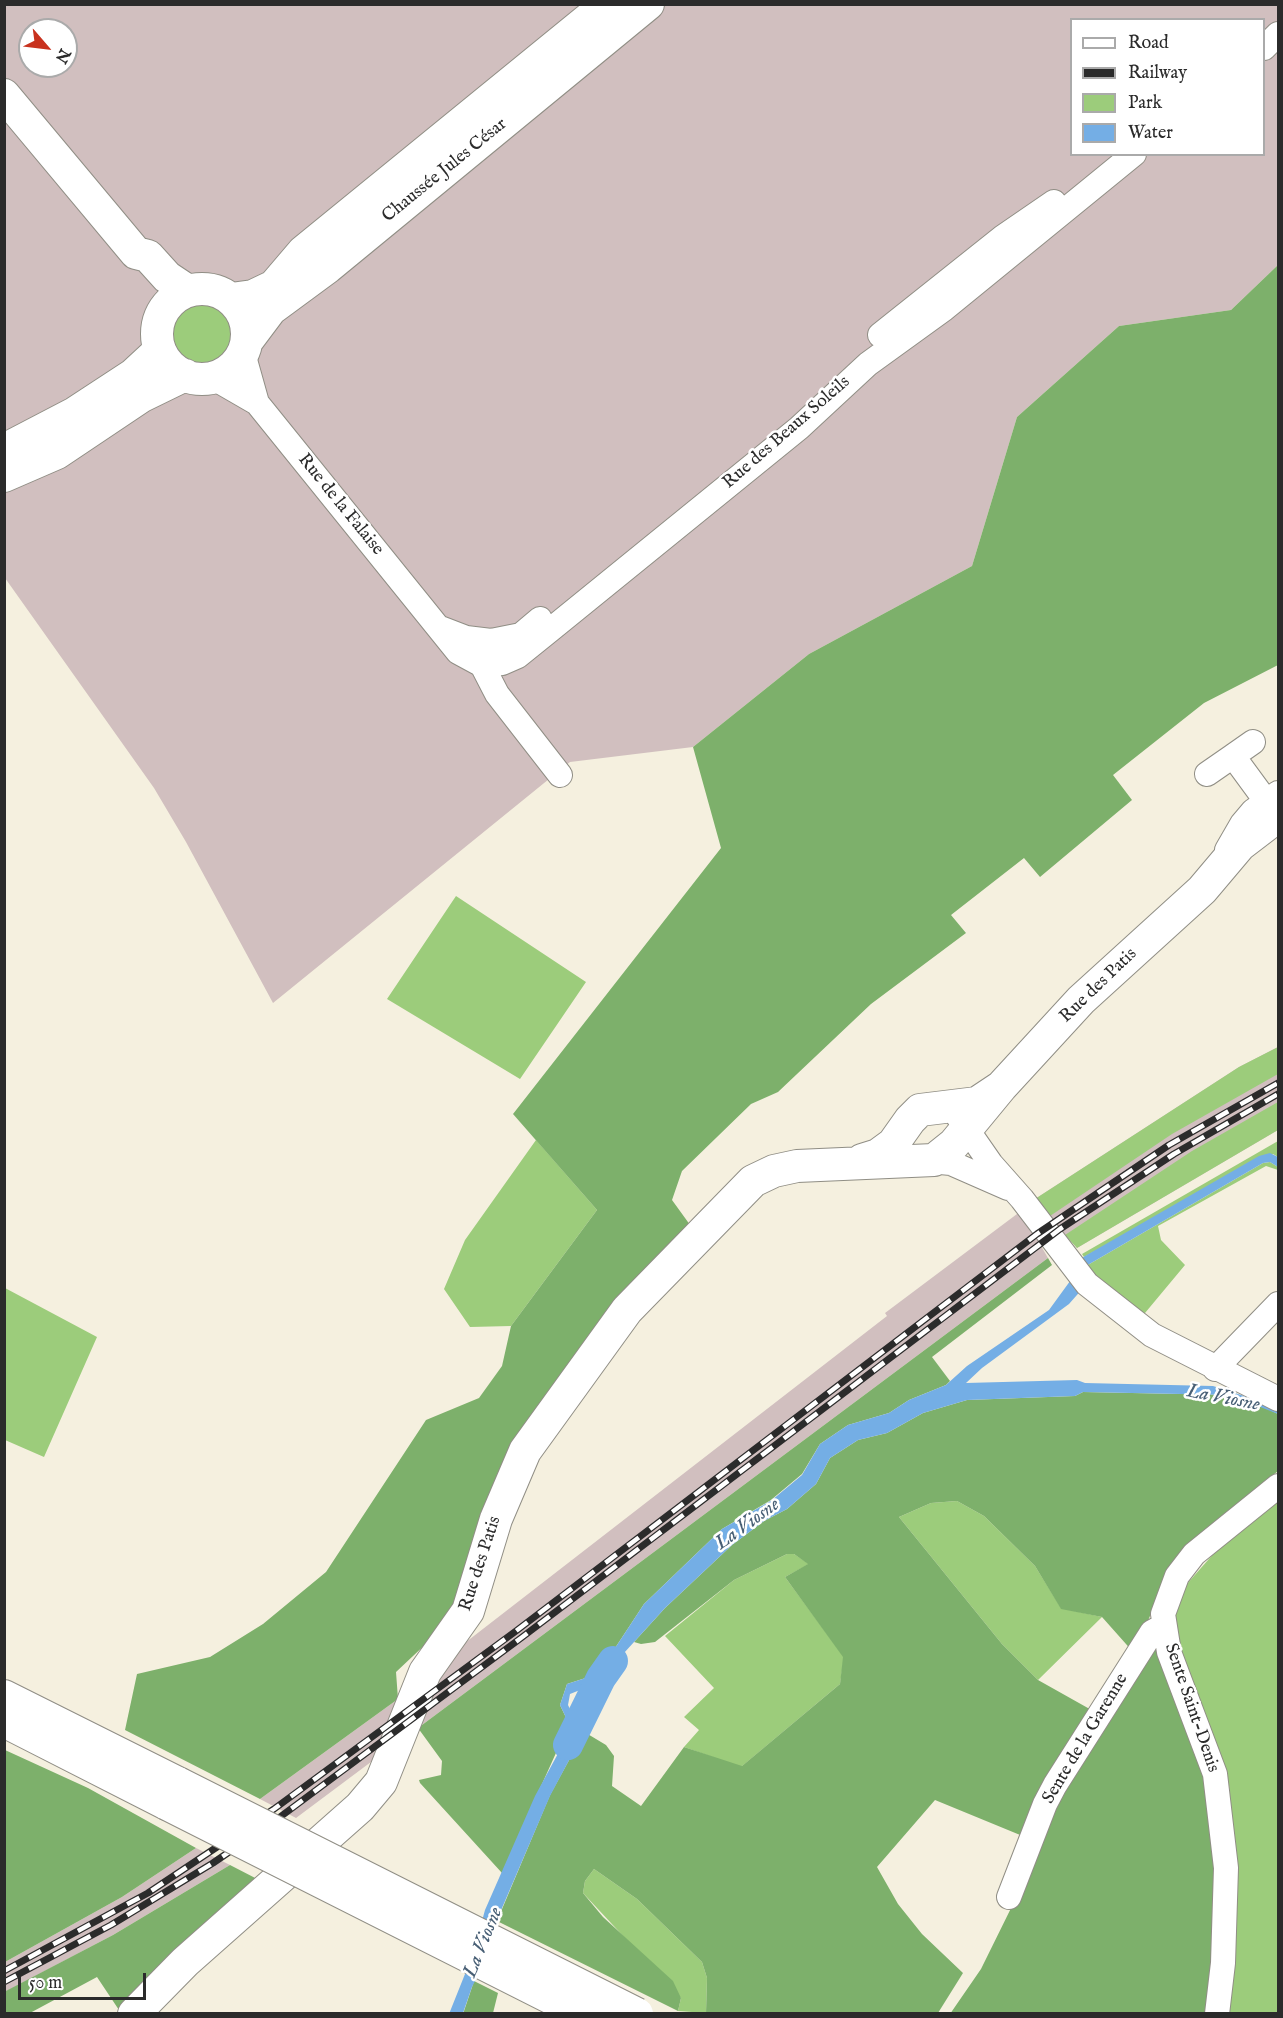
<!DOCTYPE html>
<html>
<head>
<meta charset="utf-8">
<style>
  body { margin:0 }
  #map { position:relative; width:1283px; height:2018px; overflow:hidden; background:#f5f0df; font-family:"IM FELL English",serif }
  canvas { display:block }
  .frame { position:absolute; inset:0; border:6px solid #2b2b2b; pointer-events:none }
  .legend { position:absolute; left:1070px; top:18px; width:195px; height:138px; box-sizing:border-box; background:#fff; border:2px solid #aaa; margin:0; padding:8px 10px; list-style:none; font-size:18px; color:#2b2b2b }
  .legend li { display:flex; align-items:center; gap:12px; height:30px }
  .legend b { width:30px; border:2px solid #aaa }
  .north { position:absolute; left:18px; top:18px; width:60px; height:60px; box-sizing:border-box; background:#fff; border:2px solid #aaa; border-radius:50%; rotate:118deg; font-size:16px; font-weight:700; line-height:24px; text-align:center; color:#2b2b2b }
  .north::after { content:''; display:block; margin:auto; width:21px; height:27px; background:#c8321e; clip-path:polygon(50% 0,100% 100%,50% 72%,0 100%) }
  .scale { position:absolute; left:18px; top:1973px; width:128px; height:27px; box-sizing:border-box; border:3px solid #2b2b2b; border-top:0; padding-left:8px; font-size:18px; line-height:21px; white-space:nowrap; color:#2b2b2b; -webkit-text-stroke:4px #fff; paint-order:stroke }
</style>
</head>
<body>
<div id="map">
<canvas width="1283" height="2018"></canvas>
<div class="frame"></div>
<ul class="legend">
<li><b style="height:8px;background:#fff"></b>Road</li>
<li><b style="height:8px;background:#2b2b2b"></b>Railway</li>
<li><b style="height:16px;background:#9ccc7b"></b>Park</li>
<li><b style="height:16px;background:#74aee5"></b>Water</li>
</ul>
<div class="north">N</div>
<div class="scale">50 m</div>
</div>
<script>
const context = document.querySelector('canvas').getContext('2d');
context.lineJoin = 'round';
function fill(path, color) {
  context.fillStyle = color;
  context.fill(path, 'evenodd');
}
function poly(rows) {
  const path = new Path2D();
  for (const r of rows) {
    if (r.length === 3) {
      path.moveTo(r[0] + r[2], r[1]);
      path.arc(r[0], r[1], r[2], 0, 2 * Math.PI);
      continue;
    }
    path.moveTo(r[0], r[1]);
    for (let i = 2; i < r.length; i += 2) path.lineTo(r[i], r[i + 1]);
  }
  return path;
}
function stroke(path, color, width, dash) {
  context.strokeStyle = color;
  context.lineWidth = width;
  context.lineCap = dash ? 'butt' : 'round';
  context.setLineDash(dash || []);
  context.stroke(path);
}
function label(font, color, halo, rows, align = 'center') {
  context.font = font + ' "IM FELL English",serif';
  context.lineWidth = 5;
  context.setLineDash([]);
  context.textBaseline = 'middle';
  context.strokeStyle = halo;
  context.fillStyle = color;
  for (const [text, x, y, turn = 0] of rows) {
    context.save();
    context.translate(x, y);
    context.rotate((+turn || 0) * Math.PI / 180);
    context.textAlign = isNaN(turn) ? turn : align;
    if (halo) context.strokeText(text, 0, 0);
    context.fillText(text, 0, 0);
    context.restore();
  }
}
fill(poly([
  [4,5,1278,5,1278,265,1231,310,1119,326,1017,417,972,566,809,654,693,747,570,762,273,1003,186,842,154,788,5,578],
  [1072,20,1264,20,1264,154,1072,154],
  [30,30,66,30,66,66,30,66],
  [1278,1047,1278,1130,1077,1248,1035,1199,1239,1067],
  [1021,1211,1048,1258,418,1728,439,1663,887,1316,885,1313],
  [398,1699,387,1750,296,1818,260,1799],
  [196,1848,230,1865,113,1935,5,1992,5,1962,122,1897]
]), '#d1bfbf');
fill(poly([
  [204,334,33],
  [456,896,586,982,520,1079,387,999],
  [1278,1047,1278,1074,1172,1134,1050,1216,1035,1199,1239,1067],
  [1278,1102,1278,1130,1077,1248,1065,1235,1192,1151],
  [536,1140,597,1210,511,1326,470,1327,444,1289,465,1240],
  [1278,1141,1278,1157,1273,1154,1084,1257,1082,1254],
  [1270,1162,1278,1167,1278,1170,1266,1166,1158,1226,1161,1240,1185,1265,1140,1319,1109,1296,1086,1266,1263,1163],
  [5,1288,97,1337,44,1457,5,1440],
  [1278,1494,1278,2013,1226,2013,1235,1864,1229,1785,1174,1635,1175,1611,1186,1585,1223,1543],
  [957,1501,984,1516,1035,1566,1061,1608,1102,1617,1038,1680,1002,1644,899,1517,931,1503],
  [787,1554,794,1554,809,1564,785,1577,844,1657,840,1684,741,1767,684,1747,699,1730,684,1717,714,1688,665,1636,734,1580],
  [594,1869,637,1899,702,1962,707,1978,706,2013,678,2011,681,1998,583,1893,585,1881]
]), '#9ccc7b');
fill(poly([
  [1278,265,1278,665,1204,703,1113,775,1132,800,1040,877,1024,858,951,915,966,933,871,1004,778,1092,751,1104,682,1171,672,1200,693,1229,620,1303,446,1625,396,1672,398,1699,260,1799,125,1730,137,1674,210,1657,263,1624,326,1572,426,1420,479,1398,502,1366,511,1326,597,1210,513,1114,721,848,693,747,809,654,972,566,1017,417,1119,326,1231,310],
  [1048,1258,1052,1265,932,1357,950,1381,946,1385,909,1400,889,1413,848,1425,820,1444,802,1474,771,1500,722,1529,644,1604,598,1674,567,1684,560,1705,569,1724,502,1873,420,1783,419,1780,441,1775,442,1761,418,1728],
  [1083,1392,1230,1395,1262,1406,1278,1414,1278,1471,1191,1542,1169,1572,1134,1653,1102,1617,1061,1609,1035,1566,984,1516,957,1501,931,1503,899,1517,1002,1644,1038,1680,1095,1712,1025,1837,935,1800,877,1867,898,1904,922,1934,963,1973,938,2013,706,2013,707,1978,702,1962,637,1899,594,1869,585,1881,583,1893,603,1917,673,1981,681,1998,678,2011,497,1921,550,1795,574,1751,581,1730,606,1745,614,1756,612,1786,641,1806,684,1747,742,1766,840,1684,843,1657,785,1577,808,1564,794,1554,787,1554,734,1580,655,1642,641,1644,634,1642,665,1608,732,1545,764,1521,787,1509,816,1484,830,1458,858,1440,887,1433,923,1413,967,1400,1075,1396],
  [1160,1646,1211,1774,1220,1870,1212,2013,950,2014,981,1969,1018,1894,1052,1801,1145,1652],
  [5,1750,88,1788,196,1848,122,1897,5,1962],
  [230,1865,261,1881,121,2013,97,1977,30,2013,5,2013,4,1992,113,1935],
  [474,1981,498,1993,493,2013,463,2014]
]), '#7db06b');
fill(poly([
  [1270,1153,1278,1157,1278,1167,1270,1162,1263,1163,1086,1266,1082,1258,1085,1256,1259,1156],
  [1073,1277,1084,1287,1069,1304,982,1368,966,1383,1077,1380,1085,1383,1213,1386,1266,1403,1278,1409,1278,1414,1230,1395,1083,1392,1075,1396,967,1400,923,1413,887,1433,858,1440,830,1458,816,1484,787,1509,764,1521,732,1545,665,1608,624,1653,594,1696,580,1690,570,1694,568,1705,574,1717,585,1709,588,1711,574,1751,550,1796,499,1915,485,1961,472,1987,463,2013,449,2014,473,1954,485,1910,535,1796,561,1748,569,1724,560,1705,567,1684,598,1674,644,1604,722,1529,772,1500,802,1475,820,1444,848,1425,889,1413,909,1400,946,1385,967,1366,1049,1310]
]), '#74aee5');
stroke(poly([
  [568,1745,601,1678,613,1661]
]), '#74aee5', 30);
const minor = poly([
  [1264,48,1278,34],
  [880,335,1003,237,1054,202],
  [243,353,257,403],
  [212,377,257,403,458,652,482,665,502,663,518,656,549,631,799,428,868,364,944,309,1134,154],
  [440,628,466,638,491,641,521,635,540,619],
  [486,650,482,665,497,694,560,775],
  [1233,756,1253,742],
  [1207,774,1233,756,1266,801],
  [1227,850,1242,824,1253,811,1278,793],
  [957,1115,991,1164,1022,1199,1087,1284,1152,1335,1278,1399],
  [929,1161,951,1163,1008,1188],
  [1215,1369,1278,1304],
  [1009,1897,1045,1804,1055,1785,1152,1632,1163,1626],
  [1217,2014,1223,1963,1226,1868,1215,1774,1169,1652,1163,1614,1177,1576,1194,1554,1278,1486]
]);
const major = poly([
  [4,95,136,253,148,256,167,277,188,291],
  [202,334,45],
  [231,299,253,296,274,286,303,252,607,4],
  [247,341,271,309,328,267,648,4],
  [4,450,75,413,133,375,160,350],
  [4,476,57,453,142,396,185,375],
  [862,1160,878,1155,893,1144,910,1120,920,1110,977,1103,1001,1087,1081,1000,1202,890,1240,845,1278,816],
  [4,1696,178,1783],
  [4,1721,167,1804],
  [134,2014,185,1962,360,1807,381,1782,425,1672,468,1611,496,1519,525,1451,627,1310,753,1181,774,1171,797,1166,934,1160,954,1144,1001,1087]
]);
stroke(minor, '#908e85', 26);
stroke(major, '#908e85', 34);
stroke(minor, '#fff', 24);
stroke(major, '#fff', 32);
const rail = poly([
  [4,1971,148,1893,274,1809,516,1631,1037,1234,1169,1145,1278,1083],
  [4,1982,111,1925,213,1863,280,1817,521,1638,1060,1229,1174,1154,1278,1094]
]);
stroke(rail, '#2b2b2b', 7);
stroke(rail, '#fff', 4.5, [14]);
const majorBridge = poly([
  [178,1783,637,2014],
  [167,1804,583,2014]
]);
stroke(majorBridge, '#908e85', 34, []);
stroke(majorBridge, '#fff', 32);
label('18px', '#2b2b2b', '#fff', [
  ["Chaussée Jules César",445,171,-39],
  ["Rue des Beaux Soleils",787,433,-41],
  ["Rue de la Falaise",340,505,51],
  ["Rue des Patis",1099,986,-44],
  ["Rue des Patis",481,1564,-72],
  ["Sente Saint-Denis",1191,1708,71],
  ["Sente de la Garenne",1086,1739,-59]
]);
label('italic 20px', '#485f75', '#fff', [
  ["La Viosne",1223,1399,11],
  ["La Viosne",748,1525,-36],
  ["La Viosne",484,1943,-68]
]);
</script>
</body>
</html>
